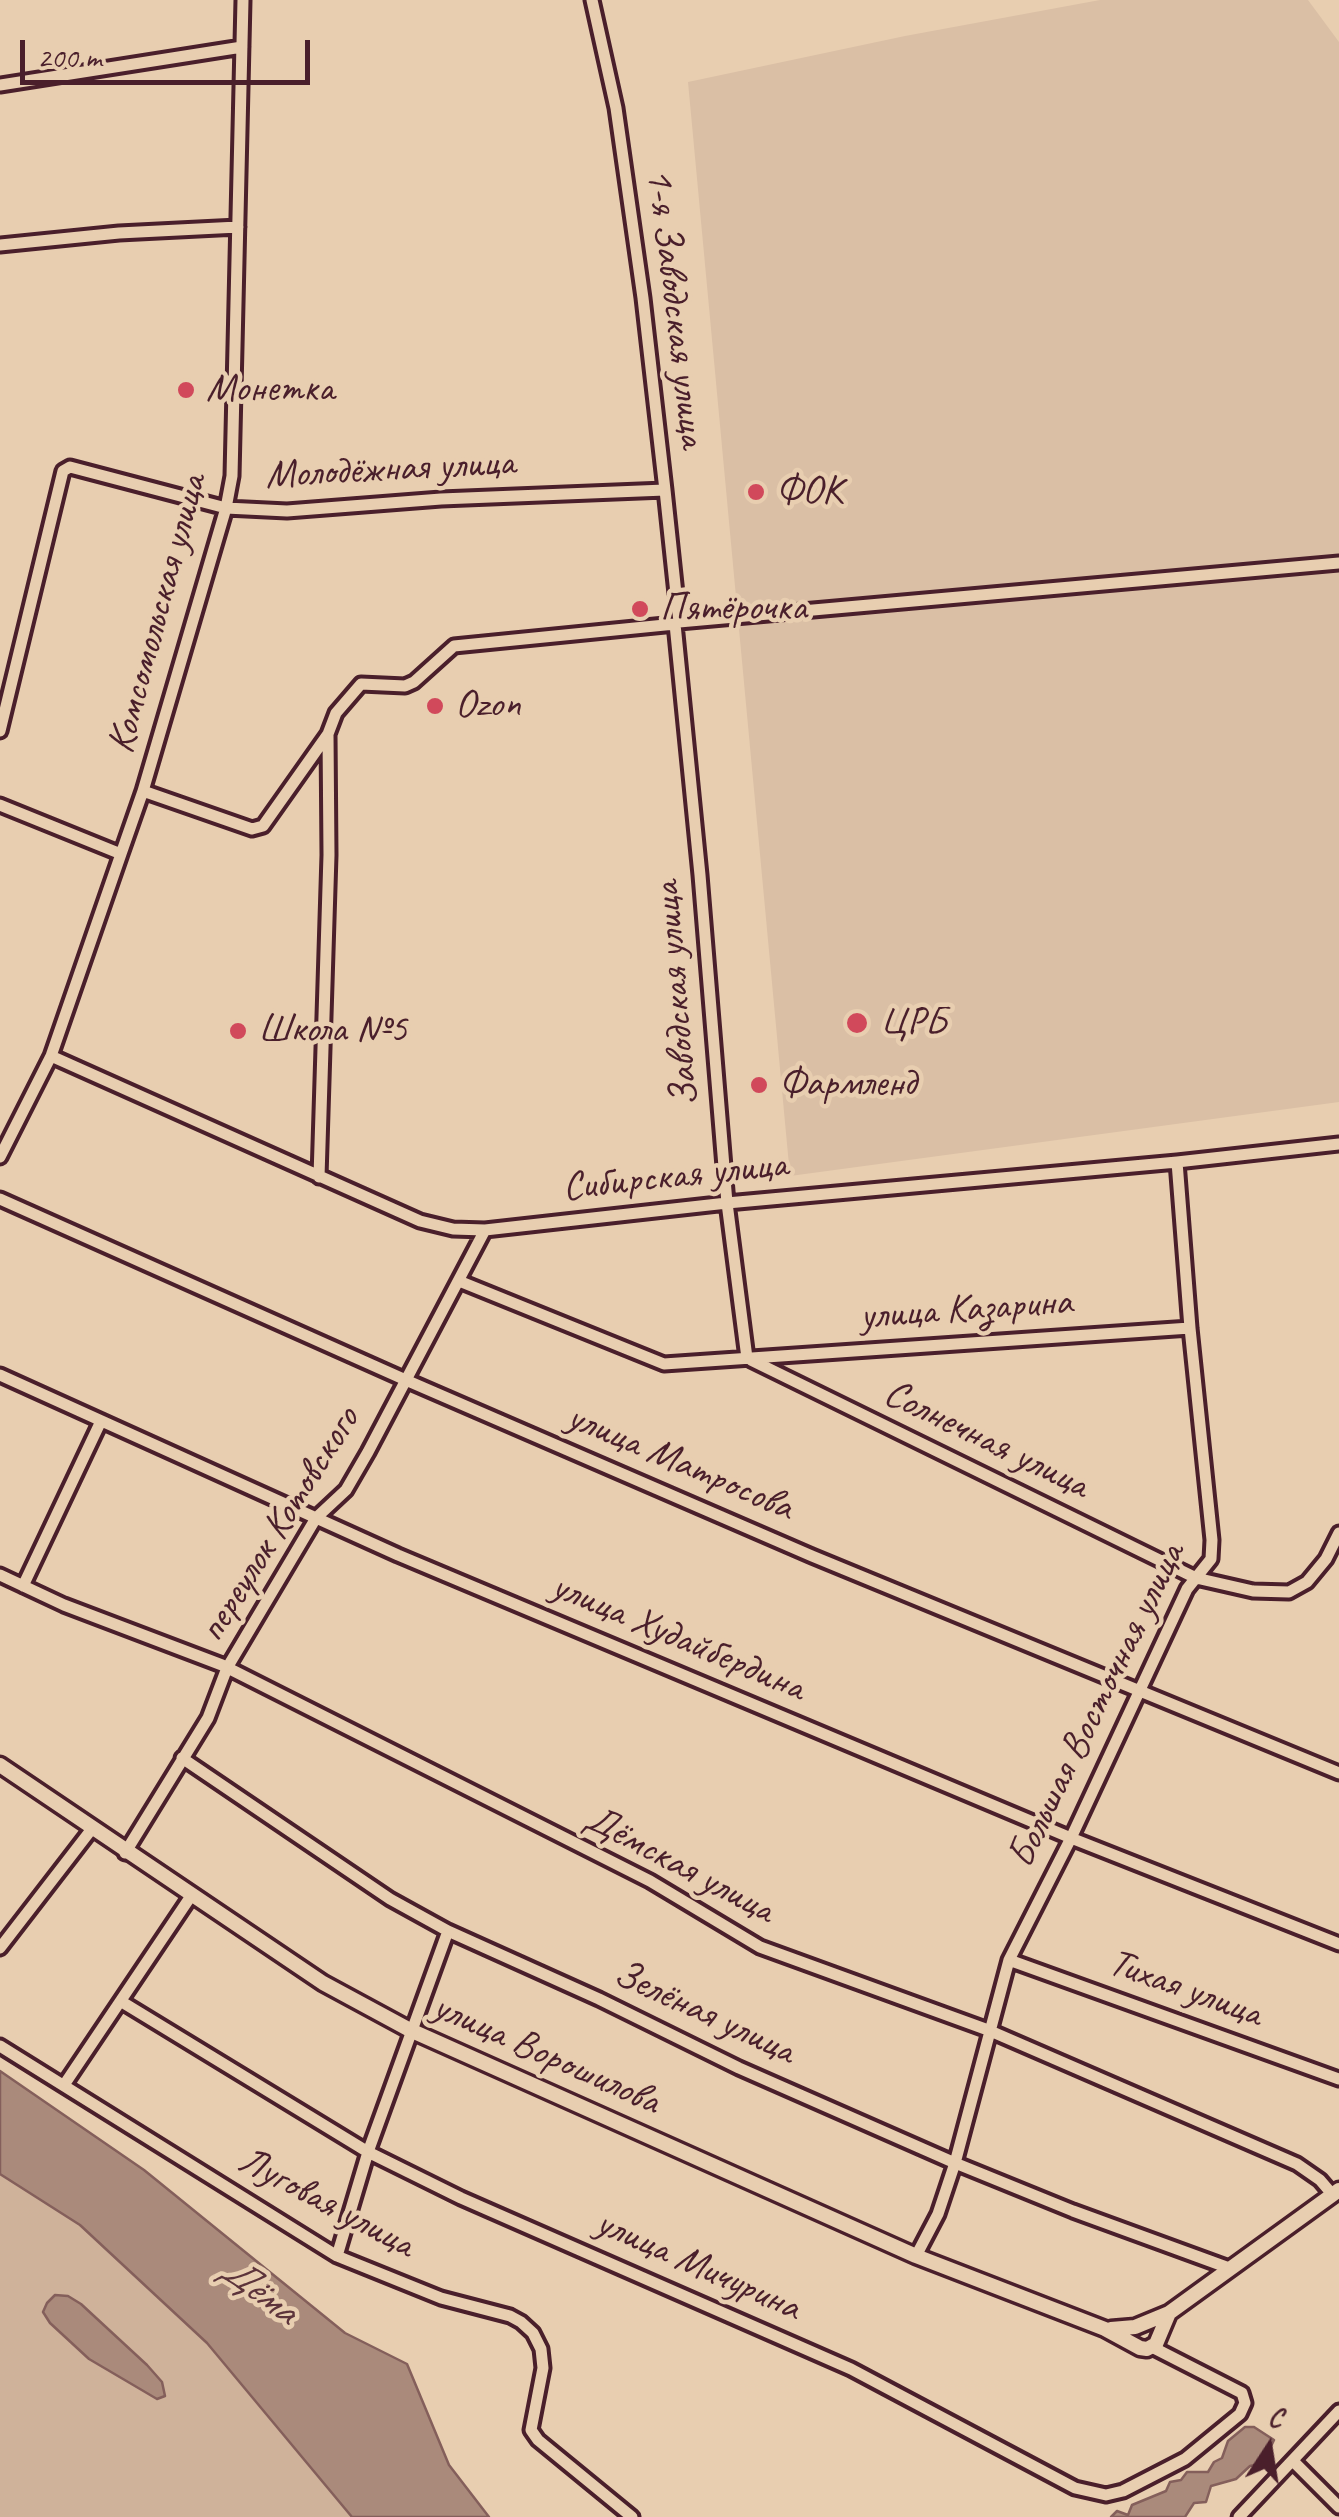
<!DOCTYPE html>
<html>
<head>
<meta charset="utf-8">
<style>
  body { margin:0 }
  #map { position:relative; width:1339px; height:2517px; overflow:hidden; background:#e8ceb0; font-family:Caveat,sans-serif }
  canvas { display:block }
  .north { position:absolute; left:1219px; top:2397px; width:100px; height:100px; -webkit-text-stroke:8px #e8ceb0; paint-order:stroke; rotate:12deg; font-size:28px; font-weight:700; line-height:40px; text-align:center; color:#4a1f2b }
  .north::after { content:''; display:block; margin:auto; width:35px; height:45px; background:#4a1f2b; clip-path:polygon(50% 0,100% 100%,50% 72%,0 100%) }
  .scale { position:absolute; left:20px; top:40px; width:290px; height:45px; box-sizing:border-box; border:5px solid #4a1f2b; border-top:0; padding-left:12px; font-size:30px; line-height:35px; white-space:nowrap; color:#4a1f2b; -webkit-text-stroke:8px #e8ceb0; paint-order:stroke }
</style>
</head>
<body>
<div id="map">
<canvas width="1339" height="2517"></canvas>
<div class="north">С</div>
<div class="scale">200 m</div>
</div>
<script>
const context = document.querySelector('canvas').getContext('2d');
context.lineJoin = 'round';
function fill(path, color) {
  context.fillStyle = color;
  context.fill(path, 'evenodd');
}
function poly(rows) {
  const path = new Path2D();
  for (const r of rows) {
    path.moveTo(r[0], r[1]);
    for (let i = 2; i < r.length; i += 2) path.lineTo(r[i], r[i + 1]);
  }
  return path;
}
function stroke(path, color, width, dash) {
  context.strokeStyle = color;
  context.lineWidth = width;
  context.lineCap = dash ? 'butt' : 'round';
  context.setLineDash(dash || []);
  context.stroke(path);
}
function label(font, color, halo, rows, align = 'center') {
  context.font = font + ' Caveat,sans-serif';
  context.lineWidth = 9;
  context.setLineDash([]);
  context.textBaseline = 'middle';
  context.strokeStyle = halo;
  context.fillStyle = color;
  for (const [text, x, y, turn = 0] of rows) {
    context.save();
    context.translate(x, y);
    context.rotate((+turn || 0) * Math.PI / 180);
    context.textAlign = isNaN(turn) ? turn : align;
    if (halo) context.strokeText(text, 0, 0);
    context.fillText(text, 0, 0);
    context.restore();
  }
}
fill(poly([
  [1100,0,1308,0,1339,42,1339,1102,790,1176,688,82,905,36]
]), '#dabfa5');
fill(poly([
  [0,2174,80,2225,207,2343,352,2517,0,2517]
]), '#cfb29a');
const water = poly([
  [0,2071,144,2170,345,2333,407,2364,449,2465,489,2517,352,2517,207,2343,80,2225,0,2174,0,2071],
  [55,2295,68,2296,81,2304,147,2365,162,2382,165,2396,157,2399,89,2359,50,2323,43,2312,47,2303,55,2295],
  [1254,2427,1274,2440,1263,2463,1250,2466,1236,2479,1211,2486,1206,2502,1194,2503,1185,2517,1111,2517,1117,2511,1128,2515,1132,2505,1166,2491,1170,2482,1181,2480,1187,2472,1208,2472,1214,2462,1222,2458,1228,2441,1245,2427,1254,2427]
]);
fill(water, '#aa8a7b');
stroke(water, '#845f5b', 2.5);
const minor = poly([
  [592,0,616,108,643,298,665,490,679,622,675,624,700,875,727,1203,747,1358],
  [0,85,242,47],
  [0,245,119,233,238,227],
  [679,622,1339,563],
  [0,731,63,471,70,467,226,508,287,511,441,499,665,490],
  [143,791,252,829,263,826,328,734],
  [0,805,121,854],
  [51,1056,420,1221,453,1229,485,1230,727,1203,1177,1162,1339,1144],
  [0,1157,51,1056,121,854,143,791,226,508,232,476,243,0],
  [319,1177,329,855,328,734,336,713,361,684,405,686,414,682,454,646,675,624],
  [0,1199,408,1381,812,1556,1339,1773],
  [459,1281,664,1364,1190,1328],
  [751,1360,1196,1578,1253,1591,1289,1592,1307,1582,1326,1559,1339,1533],
  [0,1375,398,1555,1071,1838,1339,1944],
  [0,1575,64,1605,222,1665,650,1881,760,1947,988,2030,1297,2164,1320,2180,1332,2194],
  [23,1586,101,1421],
  [182,1758,390,1899,448,1931,599,1999,739,2068,955,2163,1073,2211,1229,2268],
  [125,1853,208,1718,227,1668,316,1518,346,1490,368,1452,485,1230],
  [0,1948,91,1830],
  [1009,1960,1339,2079],
  [122,2002,368,2152,461,2198,851,2369,1075,2488,1106,2495,1123,2491,1185,2459,1240,2414,1245,2403,1242,2393,1152,2347],
  [0,2046,337,2256,441,2298,510,2316,521,2322,533,2333,541,2349,543,2368,531,2430,538,2440,632,2517],
  [64,2085,191,1896],
  [337,2256,368,2152,448,1931],
  [916,2256,938,2214,955,2163,1009,1960,1071,1838,1187,1589,1211,1559,1212,1540,1190,1328,1177,1162],
  [1293,2461,1339,2507],
  [1239,2517,1339,2411]
]);
const tertiary = poly([
  [0,1765,323,1983,410,2030,916,2256,1105,2329,1140,2348,1147,2349,1156,2344,1169,2313],
  [1111,2329,1135,2327,1169,2313,1339,2190]
]);
stroke(minor, '#4a1f2b', 19);
stroke(tertiary, '#4a1f2b', 21);
stroke(minor, '#e8ceb0', 11);
stroke(tertiary, '#e8ceb0', 14);
for (const [x, y, r, color] of [
  [186,390,10,"#d1495b"],
  [756,492,10,"#d1495b"],
  [640,609,10,"#d1495b"],
  [435,706,10,"#d1495b"],
  [857,1023,12,"#d1495b"],
  [238,1031,10,"#d1495b"],
  [759,1085,10,"#d1495b"]
]) {
  const dot = new Path2D();
  dot.arc(x, y, r, 0, 2 * Math.PI);
  context.fillStyle = color;
  context.fill(dot);
  stroke(dot, '#e8ceb0', 4);
}
label('40px', '#4a1f2b', '#e8ceb0', [
  ["1-я Заводская улица",675,308,83],
  ["Молодёжная улица",390,470,-3],
  ["Комсомольская улица",158,614,-75],
  ["Заводская улица",677,994,-95],
  ["Сибирская улица",675,1177,-6],
  ["улица Казарина",966,1310,-4],
  ["Солнечная улица",986,1440,26],
  ["улица Матросова",680,1463,23],
  ["переулок Котовского",280,1525,-58],
  ["улица Худайбердина",678,1638,23],
  ["Большая Восточная улица",1097,1706,-64],
  ["Дёмская улица",679,1865,28],
  ["Тихая улица",1185,1989,20],
  ["Зелёная улица",704,2013,25],
  ["улица Ворошилова",546,2055,24],
  ["Луговая улица",326,2203,28],
  ["улица Мичурина",698,2266,24]
]);
label('40px', '#4a1f2b', '#e8ceb0', [
  ["Монетка",206,390],
  ["ФОК",776,492],
  ["Пятёрочка",660,609],
  ["Ozon",455,706],
  ["ЦРБ",880,1023],
  ["Школа №5",258,1031],
  ["Фармленд",779,1085]
], 'left');
label('italic 42px', '#5d343b', '#e8ceb0', [
  ["Дёма",258,2291,37]
]);
</script>
</body>
</html>
